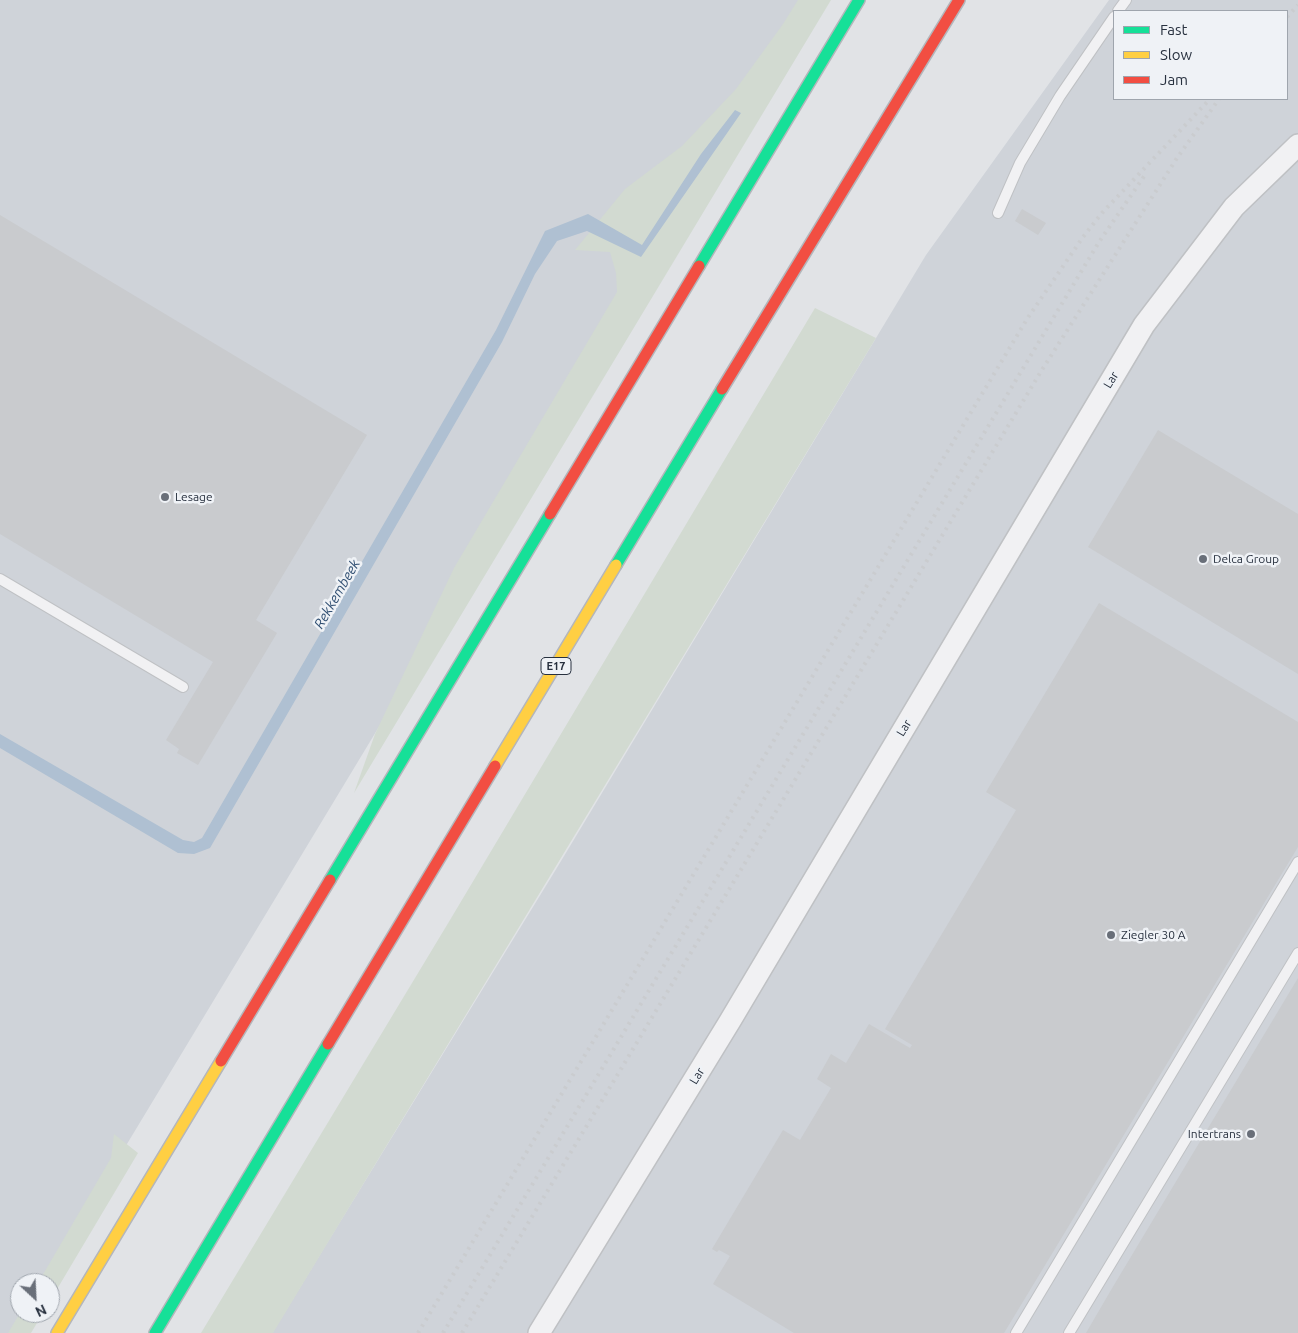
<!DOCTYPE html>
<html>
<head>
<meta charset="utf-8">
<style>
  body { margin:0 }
  #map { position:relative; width:1298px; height:1333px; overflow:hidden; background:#e1e3e6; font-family:Ubuntu,sans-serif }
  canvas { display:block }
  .legend { position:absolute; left:1113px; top:10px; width:175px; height:90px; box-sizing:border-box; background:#eff2f6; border:1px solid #9fa5ad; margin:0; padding:6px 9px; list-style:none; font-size:15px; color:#28313f }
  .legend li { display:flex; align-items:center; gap:10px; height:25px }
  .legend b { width:25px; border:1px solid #9fa5ad }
  .north { position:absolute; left:10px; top:1273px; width:50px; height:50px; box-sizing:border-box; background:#eff2f6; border:1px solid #9fa5ad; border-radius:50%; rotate:155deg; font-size:14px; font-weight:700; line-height:20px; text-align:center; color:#28313f }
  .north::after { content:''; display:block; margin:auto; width:18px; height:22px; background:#696f79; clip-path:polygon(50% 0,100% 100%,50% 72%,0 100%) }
</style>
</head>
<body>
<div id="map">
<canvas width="1298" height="1333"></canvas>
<ul class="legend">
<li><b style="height:6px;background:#16e098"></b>Fast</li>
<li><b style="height:6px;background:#ffcf43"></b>Slow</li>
<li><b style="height:6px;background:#f24e42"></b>Jam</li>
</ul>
<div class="north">N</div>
</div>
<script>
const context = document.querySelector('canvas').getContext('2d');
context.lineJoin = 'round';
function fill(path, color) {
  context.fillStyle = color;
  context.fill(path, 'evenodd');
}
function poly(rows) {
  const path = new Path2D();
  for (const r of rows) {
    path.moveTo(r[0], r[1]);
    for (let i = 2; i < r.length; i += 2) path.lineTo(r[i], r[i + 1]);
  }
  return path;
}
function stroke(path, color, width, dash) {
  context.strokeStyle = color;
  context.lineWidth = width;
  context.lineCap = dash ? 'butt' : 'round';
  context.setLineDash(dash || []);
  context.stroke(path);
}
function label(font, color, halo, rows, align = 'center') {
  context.font = font + ' Ubuntu,sans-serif';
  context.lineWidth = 5;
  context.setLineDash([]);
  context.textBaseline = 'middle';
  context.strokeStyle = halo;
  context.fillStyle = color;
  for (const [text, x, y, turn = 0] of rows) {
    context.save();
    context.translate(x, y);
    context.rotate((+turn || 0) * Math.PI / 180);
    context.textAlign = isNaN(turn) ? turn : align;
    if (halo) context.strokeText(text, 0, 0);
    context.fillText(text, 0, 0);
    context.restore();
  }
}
fill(poly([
  [0,0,818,0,43,1283,20,1283,20,1313,25,1313,13,1333,0,1333],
  [1109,0,1298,0,1298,1333,272,1333,555,871,926,255],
  [1114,11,1287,11,1287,99,1114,99]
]), '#cfd3d9');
fill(poly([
  [798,0,831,0,354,793,375,734,454,568,617,292,616,273,610,252,575,250,625,189,682,146,736,89,783,24],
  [815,308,876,338,273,1333,201,1333,450,920],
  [114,1134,138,1153,50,1301,50,1283,38,1283,111,1158],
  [20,1313,43,1313,31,1333,8,1333]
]), '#d2dad1');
fill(poly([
  [735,110,741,113,641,257,587,231,557,241,535,274,502,342,210,848,194,854,178,853,0,748,0,734,183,840,194,842,202,838,496,330,545,231,588,214,642,245,701,154]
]), '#afc0d2');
fill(poly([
  [1022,209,1046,223,1038,235,1015,221],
  [0,215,367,435,256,620,277,633,198,765,177,753,179,749,166,740,213,662,0,534],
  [1158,430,1298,514,1298,674,1088,547],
  [1099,603,1298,722,1298,847,1004,1333,794,1333,713,1284,730,1256,719,1250,717,1252,712,1249,783,1130,800,1140,831,1088,817,1079,831,1054,846,1063,869,1024,910,1048,912,1045,885,1029,1016,810,986,792],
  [1298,978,1298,1333,1086,1333,1111,1290]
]), '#c9cbce');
const lane = poly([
  [1118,11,1126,0],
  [998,213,1020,163,1060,96,1114,17],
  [0,579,183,687],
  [1016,1333,1298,862],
  [1069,1333,1298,953]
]);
const street = poly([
  [539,1333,730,1021,1144,325,1234,207,1298,145]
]);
const fast = poly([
  [699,266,859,0],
  [616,565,722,389],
  [330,880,550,514],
  [155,1333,328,1044]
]);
const slow = poly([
  [495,766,616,565],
  [57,1333,221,1061]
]);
const jam = poly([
  [722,389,959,0],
  [550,514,699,266],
  [328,1044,495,766],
  [221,1061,330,880]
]);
stroke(lane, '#bfc1c4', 12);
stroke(street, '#bfc1c4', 24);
stroke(fast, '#b4b6bb', 14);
stroke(slow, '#b4b6bb', 14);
stroke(jam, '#b4b6bb', 14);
stroke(lane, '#f1f1f3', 10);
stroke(street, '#f1f1f3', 21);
stroke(fast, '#16e098', 11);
stroke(slow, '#ffcf43', 11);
stroke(jam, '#f24e42', 11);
stroke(poly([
  [1287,17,1298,5],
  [418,1333,1027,319,1083,237,1102,213,1210,99],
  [443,1333,1099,242,1145,175],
  [462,1333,1040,373,1177,158,1219,99]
]), '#cacccf', 4, [2.5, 5]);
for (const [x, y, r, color] of [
  [165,497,5,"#696f79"],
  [1203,559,5,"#696f79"],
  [1111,935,5,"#696f79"],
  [1251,1134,5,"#696f79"]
]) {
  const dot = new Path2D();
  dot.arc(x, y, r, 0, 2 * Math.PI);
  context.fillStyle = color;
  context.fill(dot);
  stroke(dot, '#eff2f6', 2);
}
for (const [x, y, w] of [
  [556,666,30]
]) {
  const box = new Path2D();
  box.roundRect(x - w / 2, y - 8.5, w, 17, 4);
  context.fillStyle = '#eff2f6';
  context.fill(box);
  stroke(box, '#28313f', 1);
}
label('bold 11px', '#28313f', null, [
  ["E17",556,666]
]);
label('12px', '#28313f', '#eff2f6', [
  ["Lar",1111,380,-59],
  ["Lar",904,728,-59],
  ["Lar",697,1076,-59]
]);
label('12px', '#28313f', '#eff2f6', [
  ["Lesage",175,497],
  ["Delca Group",1213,559],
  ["Ziegler 30 A",1121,935],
  ["Intertrans",1241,1134,"right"]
], 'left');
label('italic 14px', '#325073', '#eff2f6', [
  ["Rekkembeek",337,594,-60]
]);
</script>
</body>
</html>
